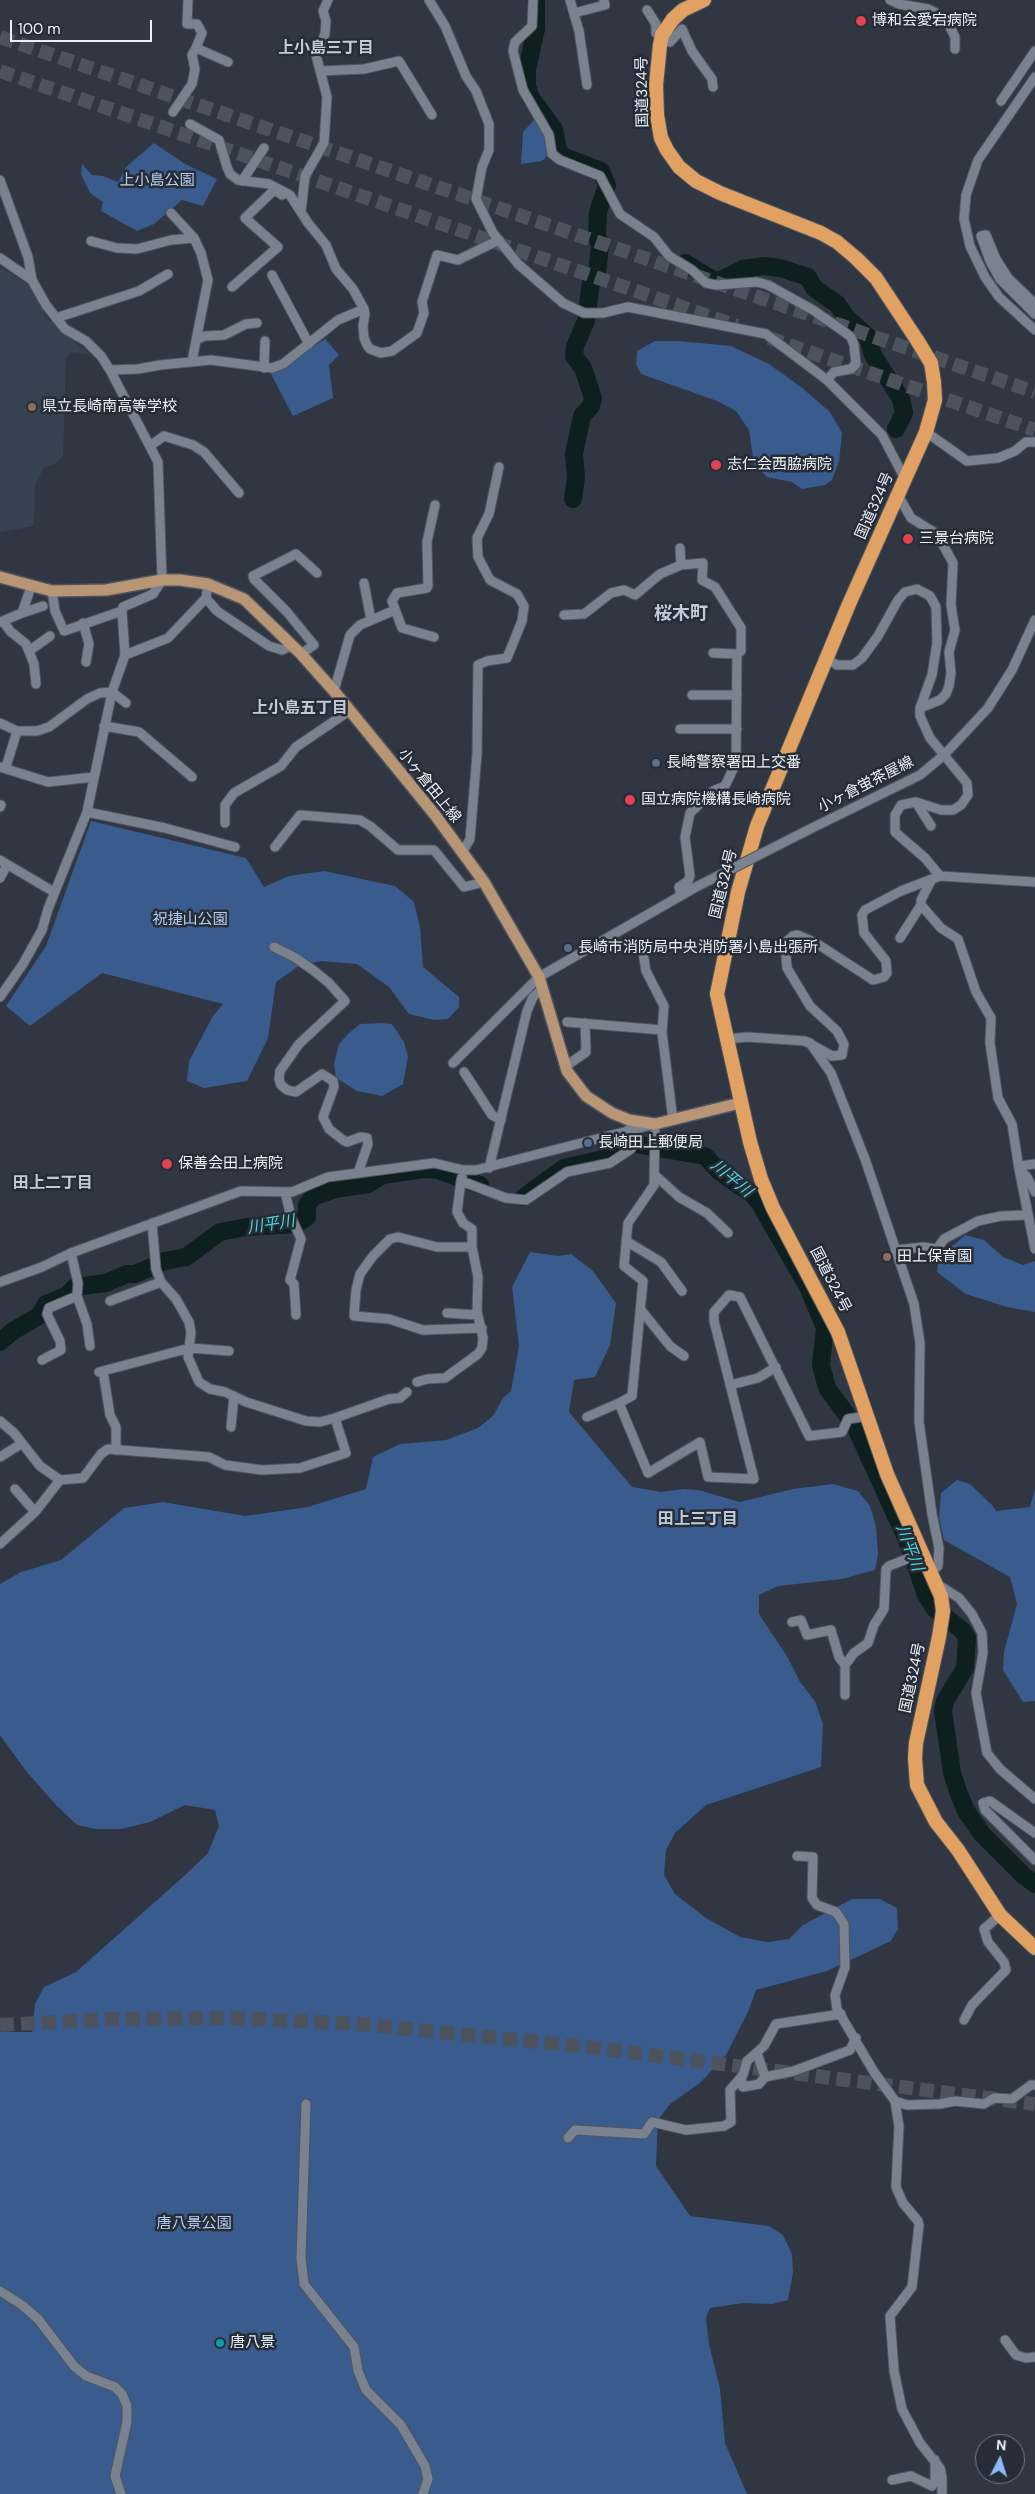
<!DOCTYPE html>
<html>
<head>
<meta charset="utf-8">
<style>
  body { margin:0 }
  #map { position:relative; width:1035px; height:2494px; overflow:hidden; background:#303742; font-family:"DM Sans",sans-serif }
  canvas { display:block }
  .north { position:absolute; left:975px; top:2434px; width:50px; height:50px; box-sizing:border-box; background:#262d37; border:1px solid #757b84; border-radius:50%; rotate:5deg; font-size:14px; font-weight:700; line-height:20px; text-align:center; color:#ebf0f7 }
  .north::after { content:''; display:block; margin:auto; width:18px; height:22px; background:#8db9fc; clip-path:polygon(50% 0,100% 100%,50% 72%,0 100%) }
  .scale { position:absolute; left:10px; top:20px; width:142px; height:22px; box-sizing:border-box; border:2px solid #ebf0f7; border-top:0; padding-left:6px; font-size:15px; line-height:18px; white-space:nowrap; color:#ebf0f7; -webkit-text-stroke:4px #262d37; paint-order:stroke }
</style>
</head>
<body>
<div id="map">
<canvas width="1035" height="2494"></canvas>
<div class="north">N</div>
<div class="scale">100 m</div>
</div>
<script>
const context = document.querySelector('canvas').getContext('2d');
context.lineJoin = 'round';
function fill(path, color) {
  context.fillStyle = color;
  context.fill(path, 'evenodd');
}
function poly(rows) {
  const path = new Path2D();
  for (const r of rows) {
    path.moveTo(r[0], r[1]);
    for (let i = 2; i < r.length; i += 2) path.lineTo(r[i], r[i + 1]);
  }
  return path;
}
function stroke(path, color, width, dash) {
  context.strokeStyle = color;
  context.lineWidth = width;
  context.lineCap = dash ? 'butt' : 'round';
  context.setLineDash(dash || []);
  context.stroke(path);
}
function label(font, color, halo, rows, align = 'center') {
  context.font = font + ' "DM Sans","Noto Sans JP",sans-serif';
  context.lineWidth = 5;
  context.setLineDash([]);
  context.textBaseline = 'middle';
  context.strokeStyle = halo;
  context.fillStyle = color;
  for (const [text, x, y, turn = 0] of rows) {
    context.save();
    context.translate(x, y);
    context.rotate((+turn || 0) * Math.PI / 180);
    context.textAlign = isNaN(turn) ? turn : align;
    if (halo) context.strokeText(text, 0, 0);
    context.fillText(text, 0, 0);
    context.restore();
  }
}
fill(poly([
  [0,267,31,286,46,317,89,354,71,352,66,358,63,455,57,463,44,468,35,484,34,526,0,532]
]), '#374251');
fill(poly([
  [535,119,547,137,549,154,542,161,521,164,523,132],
  [154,143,185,164,217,179,203,206,182,200,154,224,137,231,101,211,103,202,90,193,81,174,82,164,92,175,103,176,118,182,126,167],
  [325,339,339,355,329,365,333,398,293,416,271,374],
  [655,341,678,341,731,346,769,364,801,387,830,412,842,433,839,461,832,480,825,485,802,489,792,482,767,477,754,464,749,430,736,411,717,401,641,374,636,365,637,351],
  [91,821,246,858,264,887,289,876,324,871,395,886,414,902,420,927,423,967,459,997,459,1007,448,1019,434,1020,409,1014,389,987,357,964,321,961,300,965,276,982,268,1038,247,1081,204,1088,187,1081,189,1061,213,1016,223,1004,102,973,30,1026,6,1006,46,946],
  [380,1023,392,1024,404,1042,408,1057,403,1084,382,1096,357,1091,336,1078,334,1064,339,1044,348,1034,360,1024],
  [965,1235,984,1240,1003,1257,1023,1265,1035,1261,1035,1312,1007,1307,966,1294,937,1272,939,1253,955,1244],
  [530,1252,558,1256,571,1254,592,1270,616,1303,610,1345,595,1377,574,1380,569,1412,632,1487,661,1492,683,1489,698,1490,740,1502,793,1489,833,1484,858,1491,870,1506,876,1526,878,1554,875,1570,842,1579,778,1586,759,1595,759,1614,788,1658,800,1682,815,1701,823,1724,821,1767,706,1805,675,1833,666,1850,664,1875,675,1894,706,1918,740,1937,768,1942,789,1939,803,1925,852,1899,880,1899,897,1908,898,1929,891,1941,827,1971,756,1990,748,2012,726,2055,700,2083,670,2104,658,2120,656,2166,690,2216,769,2226,783,2235,792,2254,793,2272,788,2300,772,2304,743,2303,710,2308,706,2318,709,2344,720,2389,725,2443,747,2494,0,2494,0,2032,32,2032,35,2004,44,1987,76,1972,183,1877,208,1853,219,1826,215,1810,185,1805,150,1822,121,1829,95,1829,77,1825,56,1805,26,1771,0,1735,0,1584,21,1572,61,1560,124,1508,163,1502,245,1516,308,1507,366,1489,373,1457,400,1444,446,1440,478,1428,493,1416,503,1398,511,1391,519,1346,512,1287],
  [957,1480,970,1484,993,1506,996,1511,1030,1507,1035,1489,1035,1701,1023,1702,1003,1670,1004,1652,1017,1604,1010,1577,944,1540,939,1518,941,1493]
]), '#395b8d');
stroke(poly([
  [536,0,536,29,527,70,527,86,531,98,554,129,558,150,562,156,601,171,607,185,598,212,597,235,600,246,597,274,591,282,586,321,575,346,574,356,583,368,593,398,591,406,582,416,574,454,576,477,573,499],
  [685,263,713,280,719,281,743,269,764,266,780,268,808,277,814,288,837,304,847,318,868,337,873,355,901,399,904,413,896,429],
  [524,1197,564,1168,603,1159,627,1145,635,1144,705,1156,720,1172,752,1194,759,1202,808,1287,825,1328,821,1365,827,1388,855,1426,908,1542,926,1595,935,1609,963,1631,967,1638,965,1668,945,1701,943,1711,952,1773,959,1794,966,1811,982,1834,1024,1876,1035,1884],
  [0,1342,13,1331,40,1315,46,1304,68,1295,75,1287,106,1283,127,1274,135,1274,165,1261,186,1257,220,1232,247,1227,297,1224,307,1217,307,1205,313,1197,335,1189,368,1184,383,1175,424,1169,438,1170,480,1185]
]), '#0e1f1f', 18);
stroke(poly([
  [0,37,1035,392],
  [0,71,737,326],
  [769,338,1035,430],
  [0,2025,112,2019,233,2018,360,2024,588,2047,1035,2104]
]), '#4c535d', 14, [14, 7]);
const minor = poly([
  [188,0,187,24,197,24,202,33,196,48,228,62],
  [429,0,445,26,466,76,476,91,489,124,489,150,482,167,476,199,493,233,518,264,563,303,584,313,603,313,628,307,766,334,827,380,882,435,905,479],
  [533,0,532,26,515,42,513,51,523,90,549,135,552,154,560,160,600,176,620,214,654,237,669,256,692,270,706,283,716,285,757,282,768,285,813,310,843,331,851,337,854,345,856,364,851,369,834,372,827,380],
  [570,0,579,31,587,85],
  [890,0,899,4,928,9,938,14,948,23,955,37,955,49],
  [647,10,656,24,656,33,662,35],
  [574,13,605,5,604,0],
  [661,41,670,42,682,29,692,51,712,79,713,87],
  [320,71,364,69,399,61,432,115],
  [1035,77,978,160,966,195,964,219,970,246,985,277,999,297,1035,330],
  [1001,101,1035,51],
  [173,112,192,84,195,69,192,55,196,48],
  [0,180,28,257,32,280,46,305,65,329,86,341,101,356,110,370,158,462,162,580,153,594,123,607,122,611],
  [242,181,264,148],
  [301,212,305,176,324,143,327,97,316,55,325,34,326,21,323,11,328,0],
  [171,213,194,238,201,253,208,280,192,361],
  [91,241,117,248,137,249,171,240,194,238],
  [0,258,32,280],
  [272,275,309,344],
  [232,287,278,247,245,218,272,192,276,191,282,195],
  [1035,304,1008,278,996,259,986,235,981,236,990,261,1000,279,1035,314],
  [364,309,365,314,363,326,364,338,367,345,370,349,381,353,392,351,417,333,424,313,422,302,437,255,458,260,499,240],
  [56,318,139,291,168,274],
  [196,340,205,336,224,335,246,324,257,323],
  [264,368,265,341],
  [110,370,138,369,160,365,211,360,272,368,283,364,338,320,364,309,353,289,336,269,326,245,308,223,290,195,269,184,238,180,230,174,227,167,219,140,190,124],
  [926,432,967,461,998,458,1015,451,1026,442,1035,442],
  [150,446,164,436,193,445,204,452,239,493],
  [898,495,911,518,937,534,953,563,951,605,955,630,949,652,951,673,949,686,946,694,940,700,920,708],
  [680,548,681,565,703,563,702,580,715,587,741,628,741,651,737,654,713,653],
  [364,583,371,620],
  [206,598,217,611,269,646,282,650,293,645],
  [22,613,43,606],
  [564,615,584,614,611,593,624,590,635,595,660,574,681,565],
  [3,621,10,631,26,644,34,664,36,684],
  [0,622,22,613,31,587],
  [83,623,89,644,86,662],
  [434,637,402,628,392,601,397,593,427,588,428,586,427,542,435,505],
  [29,651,50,636],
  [301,654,314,645,287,612,254,579,253,576,296,554,317,573],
  [125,655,168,638,206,598,208,584],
  [827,659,837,665,853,665,862,658,878,636,898,600,905,592,917,589,930,596,936,607,937,643,932,675,920,708,920,716,930,738,967,783,968,795,961,805,953,810,941,810,916,802,901,805,895,815,895,832,925,858,940,876,1035,882],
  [334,691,350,635,360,625,395,610],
  [692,695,737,695],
  [0,723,17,731,37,731,49,727,87,699,100,693,112,692,126,703],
  [104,726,139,732,192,777],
  [680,729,737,729],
  [0,767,48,782,94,777],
  [6,767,17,731],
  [916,802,931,826],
  [0,807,1,805],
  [87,812,165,828,235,847],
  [225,823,225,805,234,793,281,766,296,747,349,711],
  [812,828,920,775,944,755,988,708,1012,670,1035,620],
  [275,847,300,815,360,820,370,826,398,850,434,850,464,887,484,882],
  [463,851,470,839,477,754,478,665,487,661,507,658,522,621,524,606,517,594,490,580,478,557,477,538,489,514,499,467],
  [0,860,54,892],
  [0,878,7,865],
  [932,879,921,900,921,905,941,928,958,939,976,992,991,1018,990,1043,998,1098,1012,1124,1019,1169,1027,1177,1035,1192],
  [681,895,679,887,688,881,690,876,685,837,690,813,713,791,725,786,736,763,737,654],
  [900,938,921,905],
  [642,946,646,971,664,1006,662,1032,673,1120],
  [274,947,294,957,313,970,329,983,345,1001,299,1044,280,1071,279,1079,281,1085,287,1090,296,1092,322,1074,333,1081,334,1087,323,1117,329,1129,343,1140,347,1142,361,1137,367,1138,368,1144,358,1173],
  [0,997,23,964,42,930,48,909,87,812,112,692,125,655,122,611,64,631,55,611,52,591],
  [567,1022,662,1030],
  [727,1039,747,1037,805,1041,832,1056,842,1055,844,1044,837,1031,810,1006,787,968,785,943,793,936,798,935,816,943,873,980,884,977,887,973,886,961,864,933,862,915,865,910,901,891,940,876],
  [810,1043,831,1073,865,1159,914,1304,920,1343,919,1422,932,1514,939,1548,938,1566,931,1571],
  [453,1063,539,977,696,887],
  [566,1066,586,1052,585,1023],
  [464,1072,492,1115,501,1120],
  [1019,1166,1035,1164],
  [489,1168,527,1011,533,997,542,989],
  [1019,1169,1035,1249],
  [655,1175,679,1197,707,1213,728,1233],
  [462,1177,461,1181,506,1198,526,1200,567,1172,610,1163,631,1149,628,1130],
  [285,1192,291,1217,301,1239,290,1280,294,1284,296,1315],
  [626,1241,661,1262,682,1291],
  [472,1247,437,1247,398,1237,390,1239,373,1256,360,1274,356,1290,354,1316,389,1319,423,1330,482,1328],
  [896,1250,923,1247,937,1249,944,1239,978,1221,1001,1216,1028,1215],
  [71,1253,78,1283,77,1296,87,1324,90,1346],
  [0,1282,42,1267,71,1253,241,1191,292,1192,328,1177,434,1163,463,1170,476,1170,655,1124,654,1185,628,1223,624,1266,643,1281,632,1396,619,1403],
  [110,1301,161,1282],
  [641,1310,670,1346,684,1356],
  [447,1313,478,1315],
  [42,1360,61,1350,60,1341,47,1314,49,1308,77,1296],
  [103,1371,110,1415,116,1427,116,1450],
  [99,1372,190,1348,229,1351],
  [417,1382,427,1379,445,1378,478,1354,482,1348,483,1338,477,1311,478,1277,472,1247,472,1229,463,1223,457,1212,461,1181],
  [730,1385,758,1378,776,1367],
  [587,1417,619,1403,648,1473,700,1442,708,1477,754,1479,714,1321,714,1312,729,1295,740,1297,809,1436,842,1432,848,1419,868,1416],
  [335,1418,389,1399,400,1398,407,1392],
  [0,1421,14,1433,40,1466,60,1480,83,1478,101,1454,108,1449,209,1457,225,1465,262,1470,300,1468,346,1453,335,1418,320,1422,306,1421,246,1402,225,1392,210,1389,199,1382,188,1357,191,1332,189,1322,176,1299,161,1282,156,1269,152,1223],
  [231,1427,234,1396],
  [0,1457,21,1444],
  [15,1489,35,1512],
  [0,1544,35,1512,60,1480],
  [937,1584,959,1598,972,1614,982,1633,983,1653,976,1693,987,1753,1000,1769,1035,1799],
  [792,1622,801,1620,807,1635,831,1630,839,1657,845,1665],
  [845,1695,845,1665,854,1653,868,1643,874,1625,884,1609,886,1569,889,1566,922,1553],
  [1035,1833,990,1801,983,1803,985,1810,1035,1860],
  [797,1856,813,1857,812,1898,817,1905,836,1912,844,1924,845,1967,835,1995,837,2009,874,2072,895,2101,899,2126,896,2187,903,2203,918,2221,919,2225,912,2287,890,2316,894,2371,902,2409,920,2443,940,2468,942,2477,942,2494],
  [964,2020,972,2005,1006,1970,1004,1962,988,1942,984,1929,1000,1915],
  [757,2053,765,2077],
  [741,2077,743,2087,759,2084,765,2077,794,2071,850,2050,856,2038],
  [895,2101,907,2105,940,2104,955,2101,984,2104,994,2098,1012,2099,1031,2085,1035,2085],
  [306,2104,301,2258,304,2284,354,2347,358,2371,366,2390,401,2425,425,2466,428,2479,423,2494],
  [568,2138,575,2130,644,2134,652,2122,686,2130,724,2126,731,2122,730,2090,743,2075,747,2061,764,2046,776,2024,841,2014],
  [0,2291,22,2305,38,2319,74,2366,86,2376,115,2387,122,2394,127,2406,127,2422,115,2476,121,2494],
  [1005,2340,1016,2355,1026,2358,1035,2357],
  [892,2480,911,2476,932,2486,935,2482,935,2460]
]);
const major = poly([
  [0,577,52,591,106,590,162,580,180,580,208,584,244,599,301,654,334,691,435,815,484,882,539,977,567,1071,586,1096,612,1113,629,1120,655,1124,740,1103]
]);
const highway = poly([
  [704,0,683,10,673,19,662,35,660,45,656,85,657,115,661,138,667,150,679,167,696,181,720,193,821,233,837,242,856,258,876,278,917,340,931,363,934,382,935,400,926,432,849,604,757,826,738,892,717,994,750,1142,761,1179,773,1208,838,1332,887,1474,941,1596,943,1611,939,1637,916,1743,915,1758,917,1785,936,1822,958,1850,1000,1915,1035,1948]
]);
stroke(minor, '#4f555e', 11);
stroke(major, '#4f555e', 14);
stroke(highway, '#4f555e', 16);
stroke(minor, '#7a828f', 9);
stroke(major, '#b79575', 11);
stroke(highway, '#e0a163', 14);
const minorBridge = poly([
  [696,887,812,828]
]);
stroke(minorBridge, '#4f555e', 11, []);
stroke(minorBridge, '#7a828f', 9);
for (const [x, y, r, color] of [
  [861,21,6,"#e0444e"],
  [32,407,5,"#8d6e63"],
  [716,465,6,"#e0444e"],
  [908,539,6,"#e0444e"],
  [656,763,5,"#5c6f8a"],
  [630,800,6,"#e0444e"],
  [568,948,5,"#5c6f8a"],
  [588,1143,5,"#5c6f8a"],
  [167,1164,6,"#e0444e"],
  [887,1257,5,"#8d6e63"],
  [220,2343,5,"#0f9aa8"]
]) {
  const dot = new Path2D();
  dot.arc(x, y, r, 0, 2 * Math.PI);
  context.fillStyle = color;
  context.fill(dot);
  stroke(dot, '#262d37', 2);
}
label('15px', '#ebf0f7', '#262d37', [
  ["博和会愛宕病院",872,21],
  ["県立長崎南高等学校",42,407],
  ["志仁会西脇病院",727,465],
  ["三景台病院",919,539],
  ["長崎警察署田上交番",666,763],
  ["国立病院機構長崎病院",641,800],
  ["長崎市消防局中央消防署小島出張所",578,948],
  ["長崎田上郵便局",598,1143],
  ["保善会田上病院",178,1164],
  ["田上保育園",897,1257],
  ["唐八景",230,2343]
], 'left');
label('15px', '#ebf0f7', '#262d37', [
  ["国道324号",643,92,-91],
  ["国道324号",875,506,-66],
  ["小ヶ倉蛍茶屋線",866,785,-27],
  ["小ヶ倉田上線",429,786,51],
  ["国道324号",724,884,-76],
  ["国道324号",830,1280,63],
  ["国道324号",913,1678,-78]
]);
label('15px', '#b4cdf1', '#262d37', [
  ["上小島公園",157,181],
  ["祝捷山公園",190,920],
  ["唐八景公園",194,2224]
]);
label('bold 16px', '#c1cad8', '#262d37', [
  ["上小島三丁目",326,49],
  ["上小島五丁目",300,709],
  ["田上二丁目",53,1184],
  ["田上三丁目",698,1520]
]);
label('italic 16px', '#4ed6d8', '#262d37', [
  ["川平川",731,1179,40],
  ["川平川",271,1225,-9],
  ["川平川",909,1548,69]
]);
label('bold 18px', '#c1cad8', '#262d37', [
  ["桜木町",681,614]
]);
</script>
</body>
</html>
